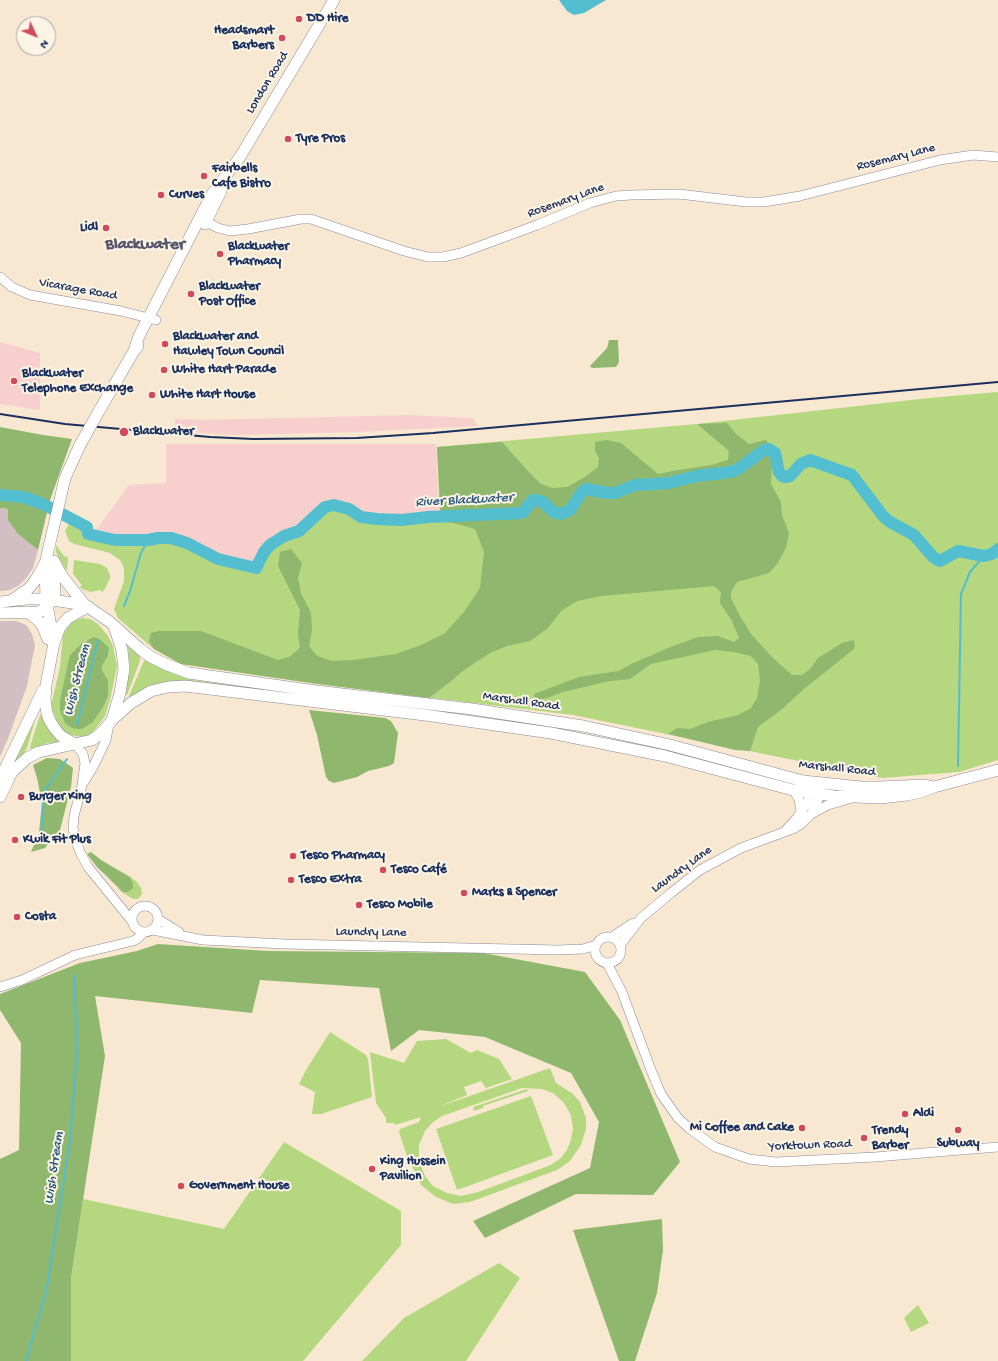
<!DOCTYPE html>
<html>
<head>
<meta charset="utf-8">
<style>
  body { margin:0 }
  #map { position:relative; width:998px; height:1361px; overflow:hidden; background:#f8e8d1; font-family:"Gochi Hand",sans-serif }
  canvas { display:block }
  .north { position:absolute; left:16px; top:16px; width:40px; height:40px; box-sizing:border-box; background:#fcf5e5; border:1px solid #a2a6af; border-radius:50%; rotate:134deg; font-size:11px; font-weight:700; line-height:16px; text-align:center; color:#1b2f5e }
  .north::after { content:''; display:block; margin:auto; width:14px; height:18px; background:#d1495b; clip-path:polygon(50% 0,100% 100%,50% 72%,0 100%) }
</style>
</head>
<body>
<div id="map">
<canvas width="998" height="1361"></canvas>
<div class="north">N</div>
</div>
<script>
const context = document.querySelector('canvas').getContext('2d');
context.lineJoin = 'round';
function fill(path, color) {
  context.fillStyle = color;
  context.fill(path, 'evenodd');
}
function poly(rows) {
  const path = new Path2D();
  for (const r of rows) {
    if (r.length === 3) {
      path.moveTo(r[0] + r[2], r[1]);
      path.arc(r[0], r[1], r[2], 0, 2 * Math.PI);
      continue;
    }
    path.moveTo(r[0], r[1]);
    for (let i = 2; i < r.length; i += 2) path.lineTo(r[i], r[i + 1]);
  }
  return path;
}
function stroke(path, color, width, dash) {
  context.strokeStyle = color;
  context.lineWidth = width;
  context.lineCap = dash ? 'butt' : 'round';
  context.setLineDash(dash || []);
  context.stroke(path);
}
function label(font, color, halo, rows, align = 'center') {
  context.font = font + ' "Gochi Hand",sans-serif';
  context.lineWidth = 4;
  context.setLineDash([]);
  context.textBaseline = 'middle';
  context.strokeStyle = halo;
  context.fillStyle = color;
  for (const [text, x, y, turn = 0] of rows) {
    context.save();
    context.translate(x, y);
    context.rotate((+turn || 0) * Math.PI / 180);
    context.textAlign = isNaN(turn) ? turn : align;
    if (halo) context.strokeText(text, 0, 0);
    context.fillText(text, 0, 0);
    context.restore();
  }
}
fill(poly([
  [0,342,40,353,40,410,0,404],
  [408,415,473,418,478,426,361,432,235,435,202,433,175,429,175,419,202,420],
  [166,444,436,444,439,514,401,518,378,517,362,515,350,508,334,503,324,505,298,529,283,534,269,544,262,552,255,566,219,557,198,548,188,542,171,536,159,536,148,538,116,538,94,533,129,485,166,483]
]), '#f7d0cd');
fill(poly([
  [0,508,8,509,18,534,38,550,33,568,27,577,18,586,10,590,0,591],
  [0,621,16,621,26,625,32,634,35,645,27,686,9,736,0,757]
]), '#d2bec3');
fill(poly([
  [998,392,998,760,959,772,882,778,573,715,318,684,181,664,154,649,118,618,114,609,124,581,124,568,120,560,110,553,74,544,69,541,65,531,70,522,80,528,86,537,115,544,148,544,171,541,186,547,196,553,222,563,258,572,268,555,275,547,289,539,301,535,329,511,334,510,348,513,359,520,379,523,400,524,440,522,437,447,697,424,929,398],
  [56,545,64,556,68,558,67,571,59,558,56,552],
  [74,560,100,564,107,568,110,575,110,578,105,589,102,592,100,590,91,592,82,589,80,587,82,585,73,574],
  [82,618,90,619,98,624,108,636,113,646,117,666,110,700,105,716,94,731,90,734,81,737,67,734,58,724,51,706,60,667,63,635,70,623],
  [86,640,109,654,102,666,102,670,108,680,108,696,104,706,93,722,60,710,60,699,68,670,68,665,73,652],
  [129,647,140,656,140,661,127,695,125,694,130,668,128,648],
  [145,660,174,674,192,680,306,695,307,697,178,681,160,683,142,690,130,697,129,696,143,663],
  [40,715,43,715,49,730,59,742,48,743,31,749,30,747],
  [35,720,27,748,25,751,26,752,13,765],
  [130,877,136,881,141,888,142,894,138,899,133,899,120,891,117,886,123,892,133,883],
  [330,1032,366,1055,368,1059,372,1097,321,1114,312,1114,315,1092,299,1084,306,1070],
  [446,1039,471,1053,477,1050,499,1059,512,1079,486,1088,481,1081,464,1087,467,1095,438,1107,550,1068,556,1083,573,1094,580,1102,586,1118,586,1129,581,1145,570,1161,557,1170,470,1202,453,1204,436,1197,421,1185,410,1162,410,1165,399,1132,400,1129,419,1122,421,1117,395,1125,394,1123,386,1123,386,1118,376,1103,370,1052,404,1063,417,1041],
  [522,1088,542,1089,553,1093,564,1103,571,1115,573,1129,571,1140,567,1150,561,1158,551,1165,478,1192,461,1196,447,1193,433,1186,425,1176,419,1160,419,1145,425,1131,432,1123,442,1116],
  [527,1089,528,1091,483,1106,483,1108,474,1111,473,1107],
  [531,1096,553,1155,457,1190,436,1129],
  [284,1142,401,1211,401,1245,303,1361,71,1361,71,1278,83,1199,224,1229],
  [499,1263,520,1278,466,1361,362,1361,404,1318],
  [918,1305,929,1323,911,1332,904,1318]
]), '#b4d77f');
fill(poly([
  [609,340,618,340,619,362,616,367,592,368,590,366,607,348],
  [727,423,736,434,749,444,766,440,773,448,771,484,781,502,782,515,789,533,786,548,777,564,769,573,737,582,731,592,731,598,740,616,751,634,772,657,792,675,802,675,810,669,818,658,842,643,854,640,855,648,804,689,781,710,758,727,750,751,735,750,668,734,677,728,690,729,708,722,738,715,751,708,757,698,760,681,758,664,751,656,734,652,715,650,651,664,630,679,610,681,563,692,547,698,535,700,534,694,579,677,619,671,631,664,673,646,698,637,718,636,734,642,739,638,732,621,720,603,721,592,714,586,602,596,577,601,561,611,548,628,530,641,507,646,490,653,464,670,450,682,429,698,318,684,181,664,154,649,149,641,151,633,159,631,201,631,278,660,289,657,300,648,298,633,300,610,278,566,280,552,291,549,302,563,298,578,301,593,311,613,312,630,309,646,317,656,332,661,353,660,396,654,421,645,445,633,464,612,480,588,484,552,475,529,454,523,441,522,437,447,502,442,527,470,541,484,552,488,567,487,585,477,598,467,599,458,595,451,595,442,607,440,621,443,658,474,672,471,711,465,728,460,729,451,697,424],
  [0,427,43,435,72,439,50,500,38,550,18,534,8,520,8,509,0,508],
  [94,637,101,640,109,648,108,656,102,666,102,670,108,680,108,696,104,706,93,722,82,729,78,729,72,728,65,723,60,710,60,699,70,655,82,643],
  [309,710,385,718,391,721,398,733,394,763,389,766,368,771,357,777,334,783,329,781,326,777,317,735],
  [47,758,60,759,73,768,71,787,60,830,54,836,45,848,31,852,39,833,42,802,37,778,33,765],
  [91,852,101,860,130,877,133,883,133,888,128,892,123,892,97,867,87,854],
  [158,944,267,951,483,953,585,972,620,1020,680,1162,653,1195,576,1194,485,1238,473,1221,590,1168,599,1122,571,1073,485,1037,419,1030,391,1051,379,988,260,980,252,1013,95,996,105,1056,71,1278,71,1361,0,1361,0,1159,19,1150,21,1043,0,1010,0,994,80,963,137,951],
  [662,1219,663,1250,657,1293,635,1361,619,1361,573,1230]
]), '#8fb86e');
fill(poly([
  [559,0,606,0,584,13,574,15,567,11]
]), '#53becf');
stroke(poly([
  [124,606,130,591,141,553,148,540],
  [77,725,98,640],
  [958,766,961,594,970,572,984,556],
  [41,843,44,791,67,759],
  [26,1361,47,1287,70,1140,77,1051,74,975]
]), '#53becf', 2);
stroke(poly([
  [0,495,23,497,43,504,87,527,88,534,115,540,148,540,158,538,171,538,187,543,218,559,256,568,264,552,270,545,284,536,299,531,325,507,334,505,349,509,361,517,377,519,402,520,428,517,522,513,533,500,536,500,543,502,553,512,561,514,570,510,582,492,586,489,607,493,615,493,635,485,669,483,696,476,731,472,738,469,764,450,769,449,775,453,779,472,782,476,785,477,790,476,801,464,810,460,852,475,883,516,890,522,914,535,933,557,940,561,958,551,984,556,992,554,998,549]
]), '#53becf', 12);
const tertiary = poly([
  [201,219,218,228,230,231,248,229,301,219,311,219,404,251,428,257,443,257,461,253,537,225,590,203,616,196,631,195,679,194,746,202,764,202,800,196,940,160,973,155,998,157],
  [0,277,12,287,30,295,121,311,156,320],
  [75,744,83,754,85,763,82,785,74,816,73,828,76,842,81,854,88,867,131,920],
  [84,782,93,767,106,740,109,724],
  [793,790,799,799,801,812],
  [811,814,828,805,852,798],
  [786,830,797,818,808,801,812,787],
  [145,919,13],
  [158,919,179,932],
  [153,930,203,940,285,944,558,950,583,949,596,945],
  [608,950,13],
  [612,937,633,923],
  [621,944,641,918,671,893,700,870,741,848,795,828,800,825,811,814,818,800,819,788],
  [607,963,622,992,651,1070,661,1094,678,1118,690,1129,715,1147,749,1159,776,1162,875,1157,998,1147],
  [0,987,22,980,75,955,133,941,137,939,143,933]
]);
const primary = poly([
  [205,224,221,191],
  [134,351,139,336,212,194,240,157,334,0],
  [99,411,134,351,138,346],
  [54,561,62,576,85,605,110,622,140,649,151,657,165,664,189,673,316,691,472,709,583,726,670,745,803,781,861,787,880,787,925,785,934,787],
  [12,600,28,589,35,581,44,565],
  [0,602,26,599,46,599,85,605],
  [26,612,33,616,41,623,48,639],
  [0,613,37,612,41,611,47,606,52,600,55,593,53,564],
  [54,643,46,599,45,564,65,478,80,445],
  [112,720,131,703,151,691,168,687,185,686,425,715,551,733,665,756,793,790,834,796,880,798,907,795,921,792,934,787,998,770],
  [75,744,61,736,55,729,50,721,47,714,45,699,46,685,54,643,60,627,68,618,84,609,89,607],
  [0,779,43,690],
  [0,797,12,772,27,758,39,752,92,740,100,734,109,724,112,720,120,693,124,669,122,650,114,626]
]);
stroke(tertiary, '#8a8c98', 10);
stroke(primary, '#8a8c98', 12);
stroke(tertiary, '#fff', 9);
stroke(primary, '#fff', 11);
stroke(poly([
  [0,414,65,424,210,437,253,439,357,438,433,433,998,382]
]), '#1b2f5e', 2);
const primaryBridge = poly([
  [80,445,99,411]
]);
stroke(primaryBridge, '#8a8c98', 12, []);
stroke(primaryBridge, '#fff', 11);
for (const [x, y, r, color] of [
  [299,19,4,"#d1495b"],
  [282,38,4,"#d1495b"],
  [288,139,4,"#d1495b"],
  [204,176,4,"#d1495b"],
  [161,195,4,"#d1495b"],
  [106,228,4,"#d1495b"],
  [220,254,4,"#d1495b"],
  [191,294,4,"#d1495b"],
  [165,344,4,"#d1495b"],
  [164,370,4,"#d1495b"],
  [14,381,4,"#d1495b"],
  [152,395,4,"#d1495b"],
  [124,432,5,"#d1495b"],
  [21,797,4,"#d1495b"],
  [15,840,4,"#d1495b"],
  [293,856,4,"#d1495b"],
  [383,870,4,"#d1495b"],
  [291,880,4,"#d1495b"],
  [464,893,4,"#d1495b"],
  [359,905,4,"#d1495b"],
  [17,917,4,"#d1495b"],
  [905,1114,4,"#d1495b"],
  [802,1128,4,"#d1495b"],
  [958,1130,4,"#d1495b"],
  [864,1138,4,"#d1495b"],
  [372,1169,4,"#d1495b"],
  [181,1186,4,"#d1495b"]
]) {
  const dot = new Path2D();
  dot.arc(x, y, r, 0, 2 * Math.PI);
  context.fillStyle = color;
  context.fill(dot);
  stroke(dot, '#fcf5e5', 1.5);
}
label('bold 13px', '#1b2f5e', '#fcf5e5', [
  ["DD Hire",307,19],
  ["Headsmart",274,31,"right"],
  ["Barbers",274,46,"right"],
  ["Tyre Pros",296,139],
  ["Fairbells",212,169],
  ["Cafe Bistro",212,184],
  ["Curves",169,195],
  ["Lidl",98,228,"right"],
  ["Blackwater",228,247],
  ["Pharmacy",228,262],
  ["Blackwater",199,287],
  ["Post Office",199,302],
  ["Blackwater and",173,337],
  ["Hawley Town Council",173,352],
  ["White Hart Parade",172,370],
  ["Blackwater",22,374],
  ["Telephone Exchange",22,389],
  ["White Hart House",160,395],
  ["Blackwater",133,432],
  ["Burger King",29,797],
  ["Kwik Fit Plus",23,840],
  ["Tesco Pharmacy",301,856],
  ["Tesco Café",391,870],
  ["Tesco Extra",299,880],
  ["Marks & Spencer",472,893],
  ["Tesco Mobile",367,905],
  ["Costa",25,917],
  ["Aldi",913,1114],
  ["Mi Coffee and Cake",794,1128,"right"],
  ["Trendy",872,1131],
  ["Barber",872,1146],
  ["Subway",958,1144,"center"],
  ["King Hussein",380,1162],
  ["Pavilion",380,1177],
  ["Government House",189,1186]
], 'left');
label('13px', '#1b2f5e', '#fcf5e5', [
  ["London Road",268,83,-59],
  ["Rosemary Lane",896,158,-14],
  ["Rosemary Lane",566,201,-20],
  ["Vicarage Road",78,290,10],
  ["Marshall Road",521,702,8],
  ["Marshall Road",837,769,6],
  ["Laundry Lane",682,870,-36],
  ["Laundry Lane",371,933,1],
  ["Yorktown Road",810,1146,-2]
]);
label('italic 14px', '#2c5a80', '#fcf5e5', [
  ["River Blackwater",464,501,-3],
  ["Wish Stream",78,680,-76],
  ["Wish Stream",55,1168,-82]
]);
label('bold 17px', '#58566b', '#fcf5e5', [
  ["Blackwater",145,245]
]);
</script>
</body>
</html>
